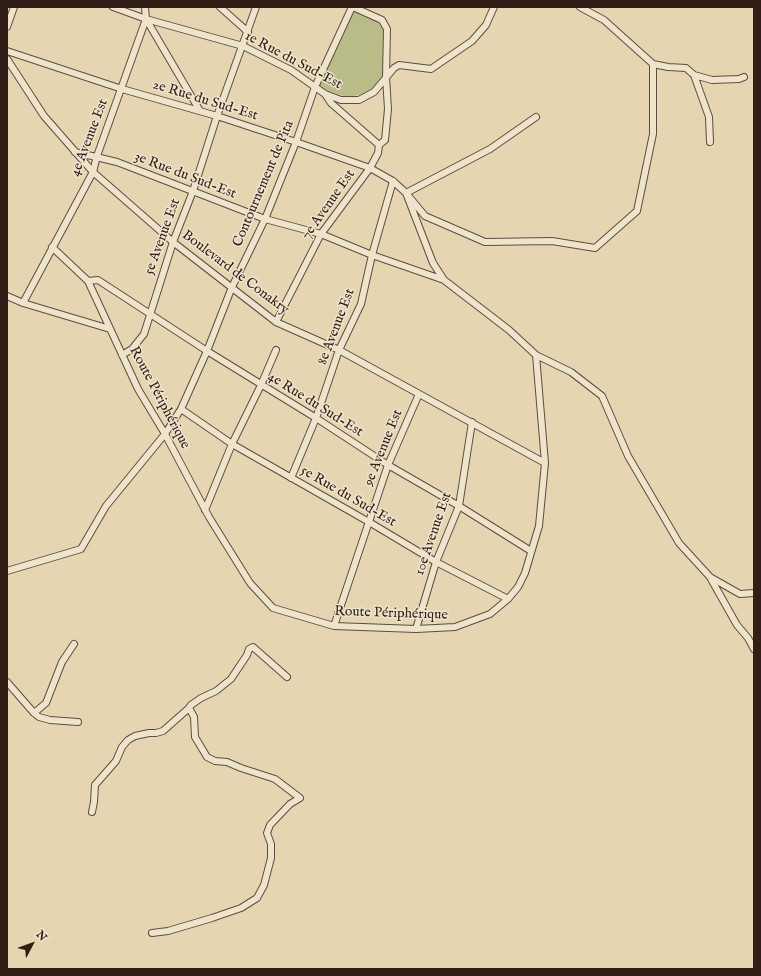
<!DOCTYPE html>
<html>
<head>
<meta charset="utf-8">
<style>
  body { margin:0 }
  #map { position:relative; width:761px; height:976px; overflow:hidden; background:#e5d6b1; font-family:"IM FELL English",serif }
  canvas { display:block }
  .frame { position:absolute; inset:0; border:8px solid #311e17; pointer-events:none }
  .north { position:absolute; left:12px; top:924px; width:40px; height:40px; -webkit-text-stroke:3px #eee4cc; paint-order:stroke; rotate:49deg; font-size:11px; font-weight:700; line-height:16px; text-align:center; color:#311e17 }
  .north::after { content:''; display:block; margin:auto; width:14px; height:18px; background:#311e17; clip-path:polygon(50% 0,100% 100%,50% 72%,0 100%) }
</style>
</head>
<body>
<div id="map">
<canvas width="761" height="976"></canvas>
<div class="frame"></div>
<div class="north">N</div>
</div>
<script>
const context = document.querySelector('canvas').getContext('2d');
context.lineJoin = 'round';
function fill(path, color) {
  context.fillStyle = color;
  context.fill(path, 'evenodd');
}
function poly(rows) {
  const path = new Path2D();
  for (const r of rows) {
    path.moveTo(r[0], r[1]);
    for (let i = 2; i < r.length; i += 2) path.lineTo(r[i], r[i + 1]);
  }
  return path;
}
function stroke(path, color, width, dash) {
  context.strokeStyle = color;
  context.lineWidth = width;
  context.lineCap = dash ? 'butt' : 'round';
  context.setLineDash(dash || []);
  context.stroke(path);
}
function label(font, color, halo, rows, align = 'center') {
  context.font = font + ' "IM FELL English",serif';
  context.lineWidth = 3;
  context.setLineDash([]);
  context.textBaseline = 'middle';
  context.strokeStyle = halo;
  context.fillStyle = color;
  for (const [text, x, y, turn = 0] of rows) {
    context.save();
    context.translate(x, y);
    context.rotate((+turn || 0) * Math.PI / 180);
    context.textAlign = isNaN(turn) ? turn : align;
    if (halo) context.strokeText(text, 0, 0);
    context.fillText(text, 0, 0);
    context.restore();
  }
}
fill(poly([
  [354,10,378,20,386,33,384,71,380,82,364,94,347,97,320,88,318,84,350,15]
]), '#babc88');
const minor = poly([
  [113,7,146,19,243,46,291,70,325,94,341,100,359,100,374,92,394,68,399,65,431,69,453,54,472,41,486,25,494,7],
  [145,7,146,19,200,111],
  [220,7,248,32],
  [353,7,382,20,387,29,386,77,388,109,385,140,379,145],
  [580,7,604,20,653,64,668,67,686,68,694,75,709,117,710,142],
  [7,27,14,7],
  [7,51,122,89,217,116,296,142,370,168,393,181,406,193,433,263,444,280,509,330,536,355,571,372,602,396,628,456,679,543,710,577,740,594,754,593],
  [7,59,44,116,93,172,173,242,276,322,339,350,545,463],
  [694,75,712,80,739,79,744,77],
  [536,117,490,149,406,193,425,216,485,242,552,241,595,248,637,211,653,134,653,64],
  [75,152,117,162,265,219,321,234,372,255,444,280],
  [52,247,88,281,138,389,165,434,209,517,250,583,273,608,334,626,416,629,455,627,490,614,508,599,518,587,525,573,539,526,545,463,536,355],
  [88,281,98,280,207,351,316,418,388,465,459,506,531,551],
  [7,296,23,303,110,329],
  [23,303,93,172,97,156,146,19],
  [276,322,321,234,370,168,378,153,379,145,331,103,325,94],
  [122,355,132,349,144,334,173,242,193,191,217,116,256,7],
  [181,409,232,444,369,522,436,562,508,599],
  [291,478,316,418,339,350,361,304,372,255,393,181],
  [205,510,232,444,261,385,276,350],
  [7,571,81,549,106,506,165,434,181,409,207,351,232,287,265,219,296,142,315,87,352,7],
  [711,579,737,625,748,638,754,649],
  [334,626,388,465,419,394],
  [416,629,436,562,459,506,472,422],
  [7,682,34,713,39,717,50,720,78,722],
  [34,713,46,703,62,662,74,644],
  [92,812,94,802,95,785,116,761,122,747,128,740,135,736,149,733,156,733,163,731,189,708],
  [152,933,168,931,212,918,241,908,257,898,264,885,271,858,271,844,267,833,270,825,290,804,300,798,275,779,241,768,227,762,215,761,207,757,195,737,194,717,189,708,191,705,201,698,216,691,231,679,247,655,249,649,253,647,287,677]
]);
stroke(minor, '#5e4c3e', 8);
stroke(minor, '#eee4cc', 6);
label('14px', '#311e17', '#eee4cc', [
  ["1e Rue du Sud-Est",293,61,28],
  ["2e Rue du Sud-Est",205,101,17],
  ["4e Avenue Est",90,138,-69],
  ["3e Rue du Sud-Est",185,176,21],
  ["Contournement de Pita",264,184,-67],
  ["7e Avenue Est",329,205,-55],
  ["5e Avenue Est",163,237,-70],
  ["Boulevard de Conakry",235,273,37],
  ["8e Avenue Est",337,327,-69],
  ["Route Périphérique",159,398,62],
  ["4e Rue du Sud-Est",315,405,32],
  ["9e Avenue Est",384,448,-68],
  ["5e Rue du Sud-Est",348,497,30],
  ["10e Avenue Est",434,534,-71],
  ["Route Périphérique",391,614,2]
]);
</script>
</body>
</html>
